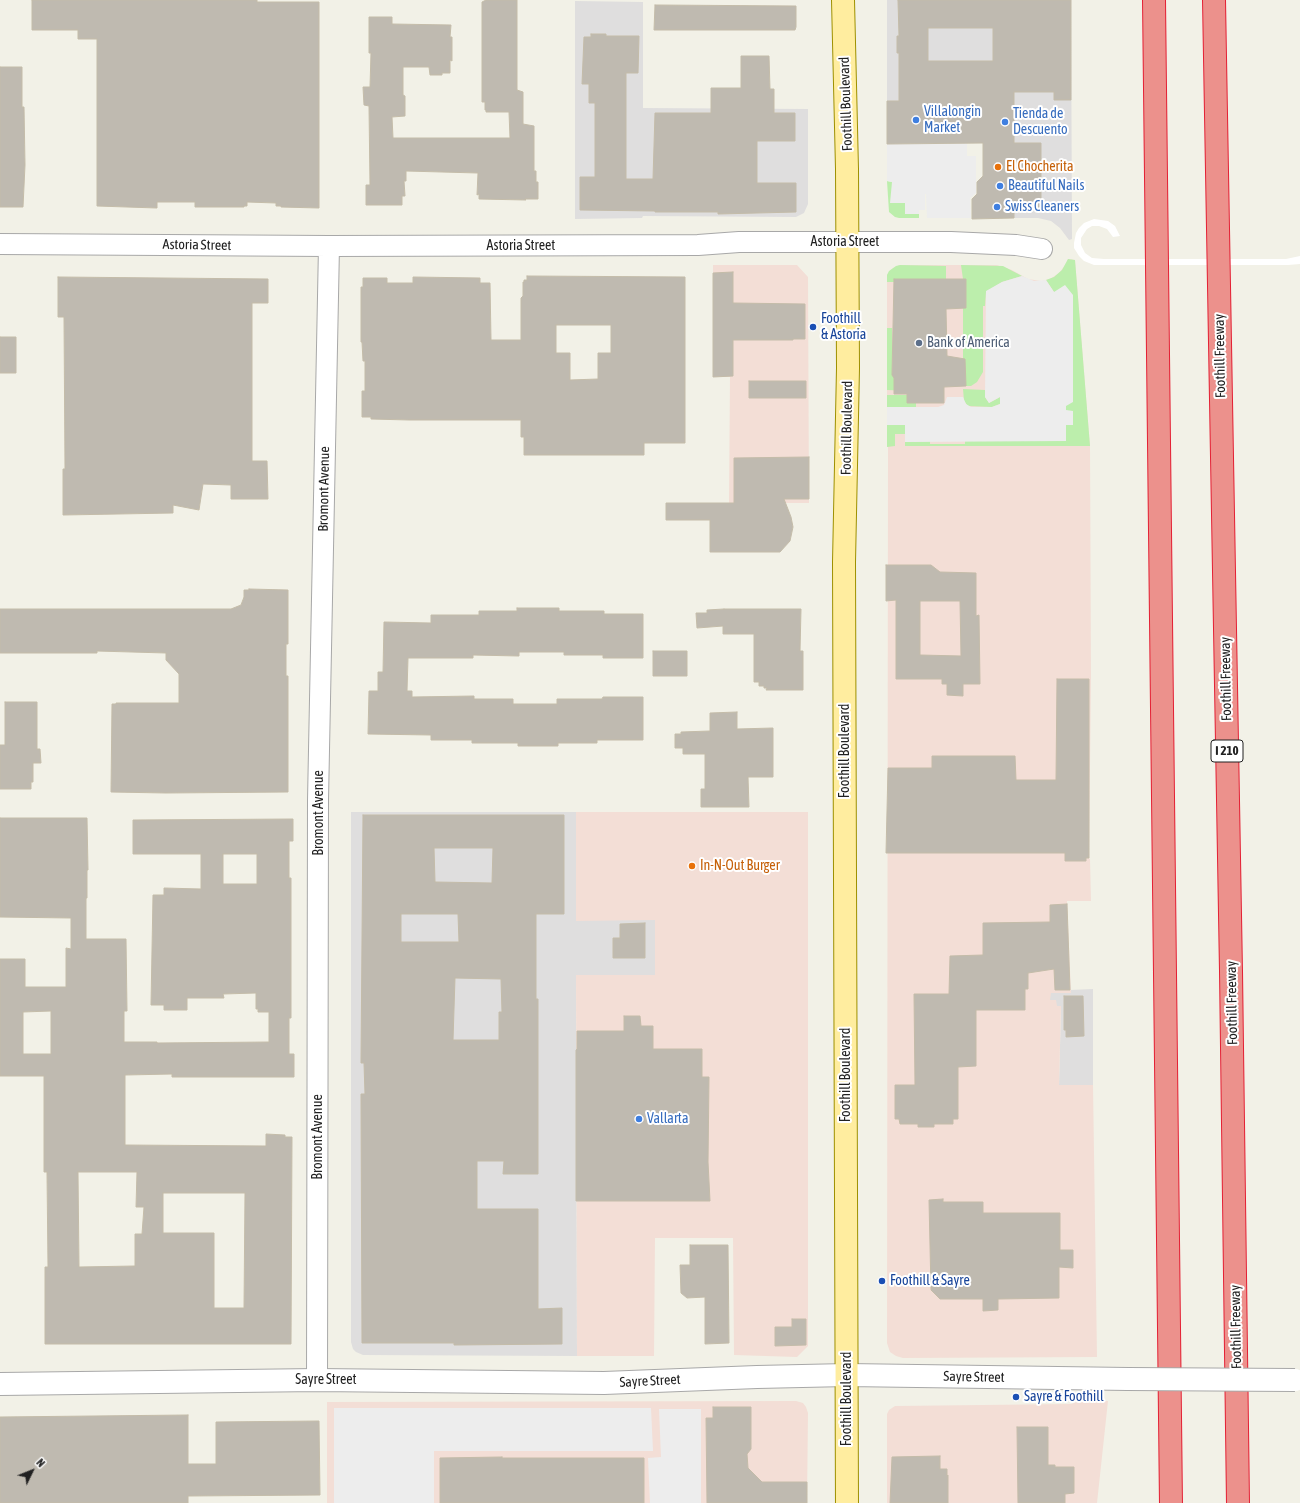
<!DOCTYPE html>
<html>
<head>
<meta charset="utf-8">
<style>
  body { margin:0 }
  #map { position:relative; width:1300px; height:1503px; overflow:hidden; background:#f2f1e7; font-family:"Asap Condensed",sans-serif }
  canvas { display:block }
  .north { position:absolute; left:12px; top:1451px; width:40px; height:40px; -webkit-text-stroke:3px #fff; paint-order:stroke; rotate:47deg; font-size:11px; font-weight:700; line-height:16px; text-align:center; color:#212121 }
  .north::after { content:''; display:block; margin:auto; width:14px; height:18px; background:#212121; clip-path:polygon(50% 0,100% 100%,50% 72%,0 100%) }
</style>
</head>
<body>
<div id="map">
<canvas width="1300" height="1503"></canvas>
<div class="north">N</div>
</div>
<script>
const context = document.querySelector('canvas').getContext('2d');
context.lineJoin = 'round';
function fill(path, color) {
  context.fillStyle = color;
  context.fill(path, 'evenodd');
}
function poly(rows) {
  const path = new Path2D();
  for (const r of rows) {
    path.moveTo(r[0], r[1]);
    for (let i = 2; i < r.length; i += 2) path.lineTo(r[i], r[i + 1]);
  }
  return path;
}
function stroke(path, color, width, dash) {
  context.strokeStyle = color;
  context.lineWidth = width;
  context.lineCap = dash ? 'butt' : 'round';
  context.setLineDash(dash || []);
  context.stroke(path);
}
function label(font, color, halo, rows, align = 'center') {
  context.font = font + ' "Asap Condensed",sans-serif';
  context.lineWidth = 4;
  context.setLineDash([]);
  context.textBaseline = 'middle';
  context.strokeStyle = halo;
  context.fillStyle = color;
  for (const [text, x, y, turn = 0] of rows) {
    context.save();
    context.translate(x, y);
    context.rotate((+turn || 0) * Math.PI / 180);
    context.textAlign = isNaN(turn) ? turn : align;
    if (halo) context.strokeText(text, 0, 0);
    context.fillText(text, 0, 0);
    context.restore();
  }
}
fill(poly([
  [887,0,1071,0,1072,239,1069,240,1060,228,1051,221,1038,218,1014,218,1014,101,887,101],
  [575,1,643,2,643,108,808,109,808,204,804,213,796,217,643,216,642,218,575,219],
  [351,812,576,812,576,920,655,920,655,975,576,975,577,1356,363,1355,356,1352,353,1349,351,1342],
  [1093,989,1093,1085,1059,1085,1061,1006,1057,1006,1050,1000,1050,993,1070,993,1070,990]
]), '#dfdede');
fill(poly([
  [1068,259,1075,260,1090,446,1091,677,1089,858,1090,859,1091,901,1067,901,1071,993,1051,993,1050,1000,1056,1000,1057,1006,1061,1006,1059,1085,1093,1085,1097,1357,903,1358,896,1356,890,1352,887,1343,888,447,887,447,887,275,893,268,900,265,997,265,1012,270,1028,279,1041,281,1050,279,1059,273,1066,264],
  [713,265,797,265,808,277,809,503,729,503,730,377,713,377],
  [576,812,808,812,808,1346,797,1357,734,1355,733,1238,655,1238,654,1356,577,1356,576,975,655,975,655,920,576,921],
  [1083,1400,1108,1401,1097,1503,887,1503,887,1414,889,1410,895,1406,1071,1404],
  [796,1401,803,1403,806,1407,808,1413,807,1503,327,1503,327,1402]
]), '#f3ded6');
fill(poly([
  [887,181,892,182,892,195,905,203,905,214,919,214,919,218,899,218,895,217,889,212],
  [1068,259,1075,260,1090,446,905,446,905,442,930,441,930,444,965,444,965,441,1066,441,1066,425,1073,425,1073,411,1066,411,1054,292,1046,280,1054,277,1062,270],
  [900,265,946,266,946,279,894,279,894,282,887,282,887,275,889,271,896,266],
  [961,265,1003,266,1022,276,1002,282,986,292,985,306,983,306,983,372,977,382,971,386,963,386,963,279],
  [887,328,892,328,892,375,916,391,887,390],
  [963,389,985,390,985,397,989,403,1000,397,1000,404,992,407,968,406,964,401],
  [887,395,916,395,916,407,887,407],
  [887,425,905,425,905,434,895,434,895,446,887,447]
]), '#bceeac');
fill(poly([
  [967,143,967,156,976,156,976,193,970,198,971,218,927,218,926,194,925,194,925,210,919,210,919,214,905,214,905,203,890,203,892,182,887,181,887,144],
  [1022,276,1034,281,1046,280,1054,292,1065,285,1073,295,1073,402,1066,406,1066,410,1073,411,1073,425,1066,425,1066,441,905,442,905,425,887,425,887,407,938,407,944,405,947,397,963,397,966,404,971,407,992,407,1000,404,1000,397,989,403,985,397,986,291,1002,282],
  [334,1408,651,1408,653,1451,434,1451,434,1503,334,1503],
  [659,1409,701,1409,701,1503,650,1503,648,1458,661,1457]
]), '#ededed');
fill(poly([
  [1094,219,1108,221,1115,226,1120,236,1113,237,1107,229,1099,226,1092,226,1087,229,1081,238,1081,245,1085,253,1092,258,1104,259,1286,259,1300,256,1300,264,1288,265,1094,265,1084,261,1079,256,1074,248,1074,243,1076,233,1079,228,1084,223]
]), '#fff');
const building = poly([
  [32,0,257,0,257,2,319,2,319,208,281,207,281,206,276,206,276,203,247,202,247,206,244,206,244,207,195,207,195,202,157,202,157,208,97,206,97,39,78,39,78,30,32,30,32,0],
  [486,0,517,0,517,90,523,92,523,124,534,126,534,171,536,171,536,182,538,182,538,199,525,199,526,200,479,199,479,194,477,195,478,173,406,171,406,181,404,181,405,196,402,196,402,205,366,205,366,185,370,185,369,106,364,105,363,87,370,87,371,53,369,53,369,17,392,17,392,24,451,25,450,37,452,37,452,61,450,60,450,73,442,73,442,75,430,75,429,67,403,67,403,95,405,96,405,116,392,117,393,138,510,138,509,112,486,112,486,110,485,110,485,102,482,102,482,2,486,0],
  [898,0,1071,0,1071,100,1054,100,1054,92,1014,92,1014,143,1041,143,1041,207,1014,207,1014,218,972,219,972,199,977,194,977,182,983,176,983,143,887,144,887,101,899,101,899,53,897,53,897,36,899,36,898,0],
  [928,28,993,28,993,61,928,61,928,28],
  [655,5,796,6,796,27,795,30,654,30,655,5],
  [591,34,606,34,606,36,639,36,638,73,626,73,626,179,653,179,655,113,711,113,711,88,741,88,741,56,769,56,770,89,774,89,774,113,795,113,795,141,757,141,757,183,796,183,796,212,718,214,718,212,655,212,655,211,580,210,580,177,595,177,595,103,589,103,589,84,582,84,584,37,591,37,591,34],
  [0,67,22,67,22,107,24,107,25,165,23,207,0,207,0,67],
  [733,272,733,303,805,304,805,339,793,339,793,340,733,340,733,376,713,377,713,273,733,272],
  [527,276,685,277,685,443,644,443,644,455,524,455,524,437,521,437,521,420,409,420,371,419,371,417,362,417,362,391,365,391,365,361,363,361,362,342,361,342,361,287,363,287,363,278,387,278,387,283,413,283,413,277,480,278,480,283,490,283,491,340,521,340,521,298,523,296,523,282,524,282,524,280,527,280,527,276],
  [556,325,611,325,611,353,598,353,598,379,570,380,570,353,556,353,556,325],
  [58,277,268,279,268,303,252,303,252,461,267,461,268,499,231,499,231,485,203,484,199,510,173,505,173,513,63,515,63,469,65,469,64,317,58,317,58,277],
  [894,279,966,279,966,308,946,309,947,356,965,359,966,386,944,387,944,403,907,403,907,394,894,394,894,378,892,375,894,279],
  [0,337,16,337,16,373,0,373,0,337],
  [749,381,806,381,806,398,749,398,749,381],
  [809,457,809,499,784,499,791,517,793,527,790,541,780,552,710,552,710,520,666,520,666,503,734,503,734,458,809,457],
  [886,565,931,565,940,572,976,573,976,616,979,615,980,684,963,684,963,696,947,695,947,684,942,684,942,679,896,679,896,600,886,601,886,565],
  [920,601,960,601,961,656,920,655,920,601],
  [249,589,288,590,288,644,286,644,286,676,288,676,288,792,166,793,111,792,112,704,116,704,116,703,179,703,179,674,166,660,166,653,97,651,97,653,0,653,0,609,231,609,241,605,244,597,244,590,249,590,249,589],
  [517,608,559,608,559,611,604,611,604,614,643,614,643,658,603,658,603,655,564,655,564,652,519,652,519,656,473,655,473,658,408,658,407,691,412,691,412,697,474,696,474,699,513,699,513,704,557,704,557,699,602,699,603,697,643,697,643,740,597,740,597,743,558,743,558,746,518,746,518,743,472,743,472,740,431,740,431,735,368,734,369,691,378,691,378,672,383,672,384,622,431,623,431,615,479,615,479,611,517,611,517,608],
  [724,609,801,609,800,651,803,651,803,690,766,690,767,688,764,688,764,686,759,686,759,682,754,682,754,634,723,634,723,626,697,628,696,613,707,613,707,610,724,609],
  [653,651,687,651,687,676,653,676,653,651],
  [1057,679,1089,679,1089,858,1086,858,1086,861,1065,861,1065,853,886,853,888,768,932,768,932,756,1015,756,1016,780,1056,780,1057,679],
  [5,702,37,702,37,749,40,749,41,763,33,763,33,782,31,782,31,789,0,789,0,745,5,745,5,702],
  [737,712,737,729,773,728,773,777,748,777,749,807,701,807,701,789,705,789,705,754,683,754,683,748,675,748,675,734,681,734,681,732,710,731,710,713,737,712],
  [363,815,564,815,564,914,536,914,536,999,538,999,538,1174,503,1174,504,1161,477,1161,477,1209,538,1209,538,1309,562,1308,562,1344,454,1345,454,1343,362,1343,361,1094,365,1094,364,1063,361,1063,363,815],
  [434,848,493,848,492,883,435,882,434,848],
  [401,914,458,914,459,942,401,942,401,914],
  [455,978,501,979,502,1012,499,1012,499,1040,453,1040,455,978],
  [0,818,87,818,88,870,87,870,87,898,86,898,86,939,126,939,127,1011,124,1011,124,1042,157,1042,157,1043,269,1042,269,1012,258,1012,258,1009,256,1009,256,993,223,994,224,998,187,998,187,1010,164,1010,164,1005,151,1005,153,895,164,895,164,888,201,889,201,854,133,854,133,820,293,819,293,841,289,841,289,878,291,878,291,1018,289,1018,289,1054,294,1054,294,1077,172,1077,172,1074,125,1075,125,1145,266,1146,266,1134,285,1135,285,1137,292,1137,291,1344,45,1344,45,1267,48,1267,47,1172,44,1172,44,1076,0,1076,0,959,25,959,25,987,66,987,66,948,71,949,71,918,0,917,0,818],
  [223,854,257,854,257,884,223,884,223,854],
  [51,1011,51,1054,23,1054,23,1012,51,1011],
  [78,1172,137,1172,136,1207,144,1207,142,1234,135,1234,135,1266,79,1267,78,1172],
  [163,1193,245,1193,244,1308,214,1308,214,1233,163,1233,163,1193],
  [1067,904,1070,990,1055,990,1054,969,1028,973,1028,989,1025,989,1025,1010,976,1010,976,1066,958,1067,958,1119,953,1119,953,1124,934,1124,934,1127,918,1127,918,1124,900,1124,899,1119,895,1119,895,1085,915,1085,914,994,949,994,950,956,983,955,983,923,1050,922,1050,905,1067,904],
  [645,923,645,958,613,958,613,938,620,938,620,924,645,923],
  [1064,996,1083,996,1084,1036,1066,1037,1066,1030,1064,1030,1064,996],
  [624,1016,640,1016,641,1026,653,1026,653,1049,702,1049,702,1077,709,1077,708,1162,710,1201,576,1201,576,1050,577,1049,577,1031,624,1031,624,1016],
  [943,1199,943,1202,983,1202,983,1213,1060,1213,1060,1250,1073,1250,1073,1268,1059,1267,1059,1298,998,1299,998,1310,983,1311,983,1299,940,1299,931,1290,929,1200,943,1199],
  [690,1245,728,1245,729,1343,705,1344,705,1297,687,1298,681,1293,680,1265,690,1265,690,1245],
  [792,1319,806,1319,806,1345,775,1346,775,1327,792,1327,792,1319],
  [713,1407,751,1407,751,1449,747,1454,748,1468,762,1482,807,1482,807,1503,707,1503,706,1418,713,1418,713,1407],
  [188,1415,188,1464,216,1464,216,1422,319,1421,320,1495,188,1496,188,1503,0,1503,0,1417,188,1415],
  [1017,1427,1048,1427,1048,1465,1055,1465,1055,1467,1074,1467,1074,1493,1065,1494,1065,1503,1018,1503,1017,1427],
  [940,1456,940,1469,947,1469,947,1476,948,1475,948,1503,890,1503,892,1457,940,1456],
  [502,1457,502,1458,644,1458,644,1503,440,1503,440,1458,502,1457]
]);
fill(building, '#bfbab0');
stroke(building, '#c4bca9', 1);
const minor = poly([
  [0,244,329,246,698,245,739,242,951,242,1016,245,1042,249],
  [317,1380,318,800,329,246]
]);
const tertiary = poly([
  [0,1384,317,1380,604,1383,757,1377,847,1375,1128,1379]
]);
const primary = poly([
  [843,0,847,169,848,368,844,562,847,1503]
]);
const motorway = poly([
  [1154,0,1171,1503],
  [1214,0,1231,971,1238,1503]
]);
stroke(minor, '#a8a8a8', 22);
stroke(tertiary, '#a8a8a8', 24);
stroke(primary, '#9e9000', 24);
stroke(motorway, '#e42034', 24);
stroke(minor, '#fff', 20);
stroke(tertiary, '#fff', 22);
stroke(primary, '#ffed9f', 22);
stroke(motorway, '#ec918c', 22);
const tertiaryBridge = poly([
  [1128,1379,1295,1380]
]);
stroke(tertiaryBridge, '#a8a8a8', 24, []);
stroke(tertiaryBridge, '#fff', 22);
for (const [x, y, r, color] of [
  [916,120,4,"#3f7fe0"],
  [1005,122,4,"#3f7fe0"],
  [998,167,4,"#e8710a"],
  [1000,186,4,"#3f7fe0"],
  [997,207,4,"#3f7fe0"],
  [813,327,4,"#1a4fb4"],
  [919,343,4,"#5c6f8a"],
  [692,866,4,"#e8710a"],
  [639,1119,4,"#3f7fe0"],
  [882,1281,4,"#1a4fb4"],
  [1016,1397,4,"#1a4fb4"]
]) {
  const dot = new Path2D();
  dot.arc(x, y, r, 0, 2 * Math.PI);
  context.fillStyle = color;
  context.fill(dot);
  stroke(dot, '#fff', 1.5);
}
for (const [x, y, w] of [
  [1227,751,32]
]) {
  const box = new Path2D();
  box.roundRect(x - w / 2, y - 11, w, 22, 3);
  context.fillStyle = '#fff';
  context.fill(box);
  stroke(box, '#212121', 1);
}
label('bold 13px', '#212121', null, [
  ["I 210",1227,751]
]);
label('14px', '#212121', '#fff', [
  ["Foothill Boulevard",846,104,-92],
  ["Astoria Street",845,242],
  ["Astoria Street",197,245,1],
  ["Astoria Street",521,246],
  ["Foothill Freeway",1220,356,-91],
  ["Foothill Boulevard",847,428,-89],
  ["Bromont Avenue",324,489,-89],
  ["Foothill Freeway",1226,679,-91],
  ["Foothill Boulevard",845,751,-90],
  ["Bromont Avenue",319,813,-90],
  ["Foothill Freeway",1232,1003,-91],
  ["Foothill Boulevard",846,1075,-90],
  ["Bromont Avenue",318,1137,-90],
  ["Foothill Freeway",1236,1327,-91],
  ["Sayre Street",974,1377,1],
  ["Sayre Street",326,1380],
  ["Sayre Street",650,1381,-3],
  ["Foothill Boulevard",847,1399,-90]
]);
label('14px', '#366cbe', '#fff', [
  ["Villalongin",924,112],
  ["Market",924,128],
  ["Tienda de",1013,114],
  ["Descuento",1013,130],
  ["Beautiful Nails",1008,186],
  ["Swiss Cleaners",1005,207],
  ["Vallarta",647,1119]
], 'left');
label('14px', '#c56008', '#fff', [
  ["El Chocherita",1006,167],
  ["In-N-Out Burger",700,866]
], 'left');
label('14px', '#164399', '#fff', [
  ["Foothill",821,319],
  ["& Astoria",821,335],
  ["Foothill & Sayre",890,1281],
  ["Sayre & Foothill",1024,1397]
], 'left');
label('14px', '#4e5e75', '#fff', [
  ["Bank of America",927,343]
], 'left');
</script>
</body>
</html>
